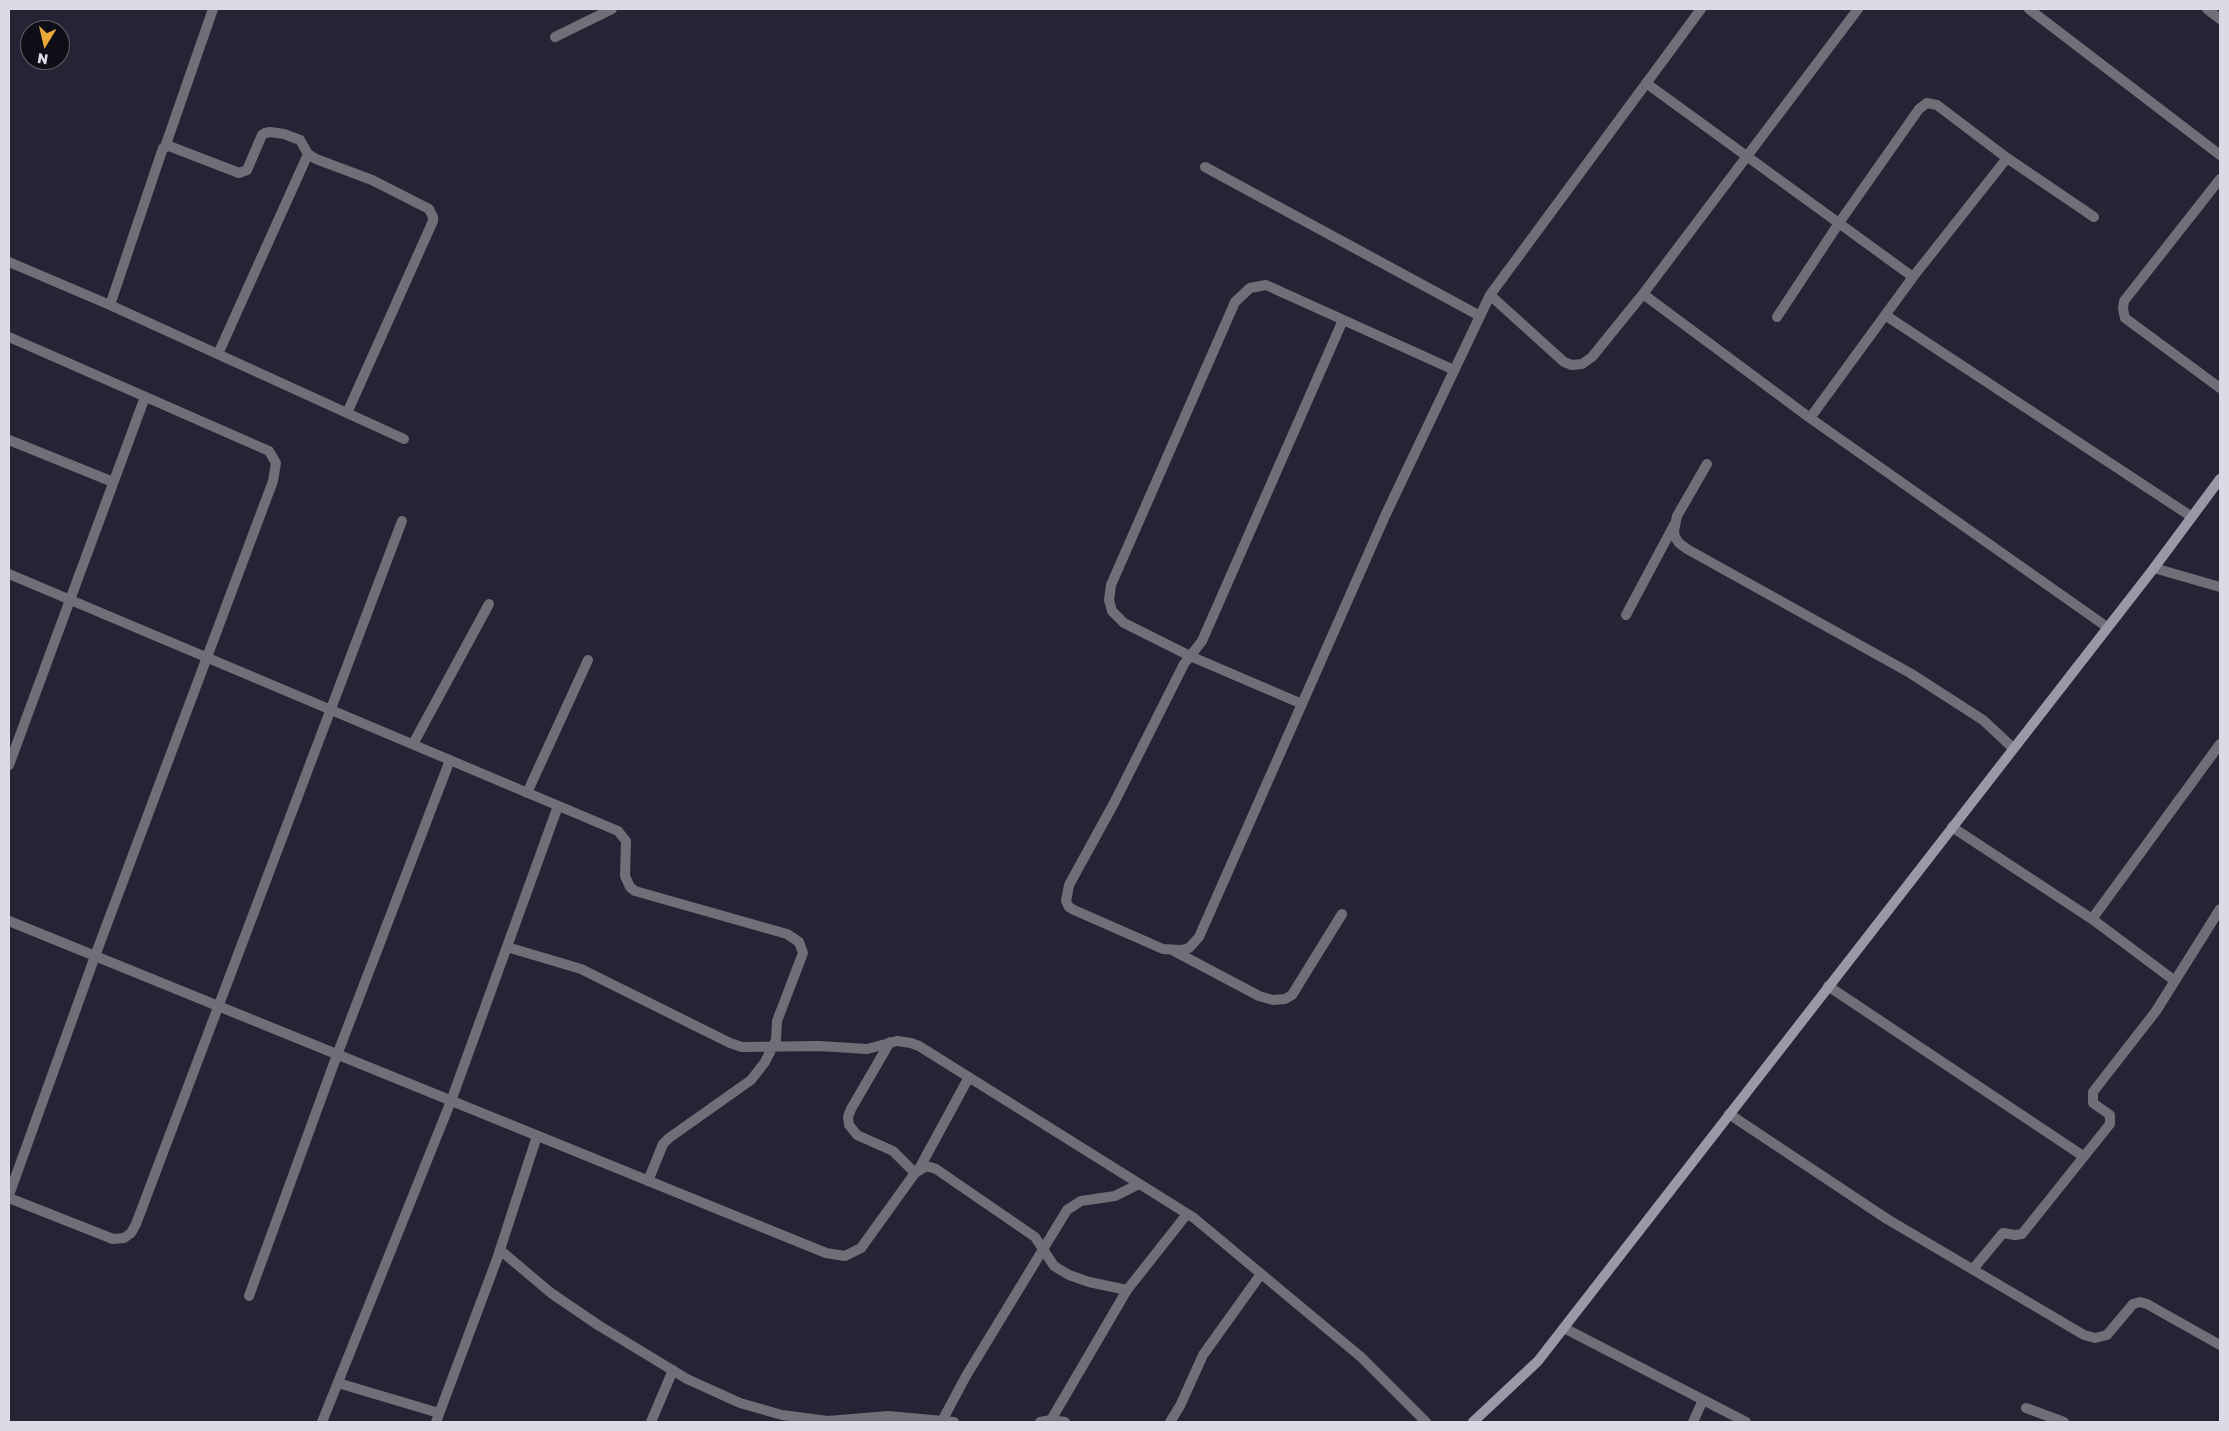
<!DOCTYPE html>
<html>
<head>
<meta charset="utf-8">
<style>
  body { margin:0 }
  #map { position:relative; width:2229px; height:1431px; overflow:hidden; background:#252434; font-family:"Golos Text",sans-serif }
  canvas { display:block }
  .frame { position:absolute; inset:0; border:10px solid #dbdbe6; pointer-events:none }
  .north { position:absolute; left:20px; top:20px; width:50px; height:50px; box-sizing:border-box; background:#0f0e16; border:1px solid #616069; border-radius:50%; rotate:189deg; font-size:14px; font-weight:700; line-height:20px; text-align:center; color:#dbdbe6 }
  .north::after { content:''; display:block; margin:auto; width:18px; height:22px; background:#eba93a; clip-path:polygon(50% 0,100% 100%,50% 72%,0 100%) }
</style>
</head>
<body>
<div id="map">
<canvas width="2229" height="1431"></canvas>
<div class="frame"></div>
<div class="north">N</div>
</div>
<script>
const context = document.querySelector('canvas').getContext('2d');
context.lineJoin = 'round';
function poly(rows) {
  const path = new Path2D();
  for (const r of rows) {
    path.moveTo(r[0], r[1]);
    for (let i = 2; i < r.length; i += 2) path.lineTo(r[i], r[i + 1]);
  }
  return path;
}
function stroke(path, color, width, dash) {
  context.strokeStyle = color;
  context.lineWidth = width;
  context.lineCap = dash ? 'butt' : 'round';
  context.setLineDash(dash || []);
  context.stroke(path);
}
stroke(poly([
  [555,37,612,9],
  [165,147,213,9],
  [1205,167,1480,316]
]), '#6f6f78', 10);
stroke(poly([
  [2029,9,2220,155],
  [2207,9,2220,19],
  [1646,83,1913,277],
  [2220,179,2124,301,2123,309,2125,318,2220,388],
  [9,262,110,305,404,439],
  [1643,294,1810,418,2107,627],
  [1490,295,1564,362,1572,365,1582,364,1592,357,1643,294,1858,9],
  [110,305,163,148,169,146,239,173,247,170,262,135,265,133,270,132,284,134,300,140,308,154,316,159,372,180,429,209,433,217,433,221,347,413],
  [1885,315,2192,517],
  [1777,317,1839,223,1919,109,1927,103,1937,105,2007,158,2094,217],
  [1343,320,1202,641,1184,664,1113,805,1069,885,1066,901,1069,907,1074,910,1163,949,1181,950,1189,948,1199,937,1385,516,1490,295,1701,9],
  [9,337,269,451,276,463,273,481,95,956,9,1195],
  [218,354,308,154],
  [1810,418,1913,277,2007,158],
  [9,440,113,482],
  [1707,464,1677,516,1674,531,1675,537,1679,543,1687,549,1910,673,1983,720,2013,748],
  [2154,568,2220,587],
  [9,574,618,831,626,841,625,876,630,887,635,891,787,934,799,942,803,953,777,1021,776,1040,765,1062,751,1080,669,1138,663,1144,648,1181],
  [1626,615,1674,525],
  [1302,704,1190,656,1124,623,1112,611,1109,600,1111,585,1235,302,1250,288,1266,285,1454,370],
  [413,744,489,604],
  [9,765,145,397],
  [527,793,588,660],
  [1952,827,2092,919,2175,981],
  [2092,919,2220,744],
  [9,921,826,1253,845,1256,861,1248,915,1173,925,1167,930,1167,936,1169,1035,1237,1054,1266,1069,1275,1089,1282,1127,1290],
  [507,947,581,969,730,1043,742,1047,819,1046,867,1049,897,1041,911,1043,919,1046,1194,1218,1361,1357,1426,1422],
  [1174,951,1259,996,1273,1000,1285,999,1292,995,1342,914],
  [1828,986,2083,1156],
  [890,1042,851,1109,848,1117,849,1125,857,1135,893,1151,915,1173],
  [1729,1114,1887,1219,2084,1335,2095,1338,2107,1335,2133,1304,2140,1302,2147,1304,2220,1345],
  [919,1169,969,1077],
  [9,1198,113,1239,124,1238,131,1233,136,1224,402,521],
  [500,1250,551,1293,598,1325,687,1379,740,1403,782,1415,828,1421,888,1416,954,1422],
  [1973,1269,2003,1233,2015,1235,2022,1234,2110,1124,2110,1115,2093,1103,2093,1092,2156,1011,2220,909],
  [249,1296,337,1055,450,760],
  [1564,1328,1746,1422],
  [338,1383,439,1413],
  [2026,1408,2064,1422],
  [1051,1420,1127,1290,1187,1214],
  [942,1421,966,1376,1067,1210,1081,1201,1115,1196,1139,1184],
  [322,1422,451,1101,558,806],
  [436,1422,497,1259,537,1136],
  [651,1422,673,1370],
  [1040,1422,1051,1420,1065,1422],
  [1170,1422,1180,1406,1203,1355,1261,1274],
  [1693,1422,1703,1400]
]), '#6f6f78', 10);
stroke(poly([
  [1473,1422,1538,1361,2154,568,2220,479]
]), '#9998a6', 10);
</script>
</body>
</html>
